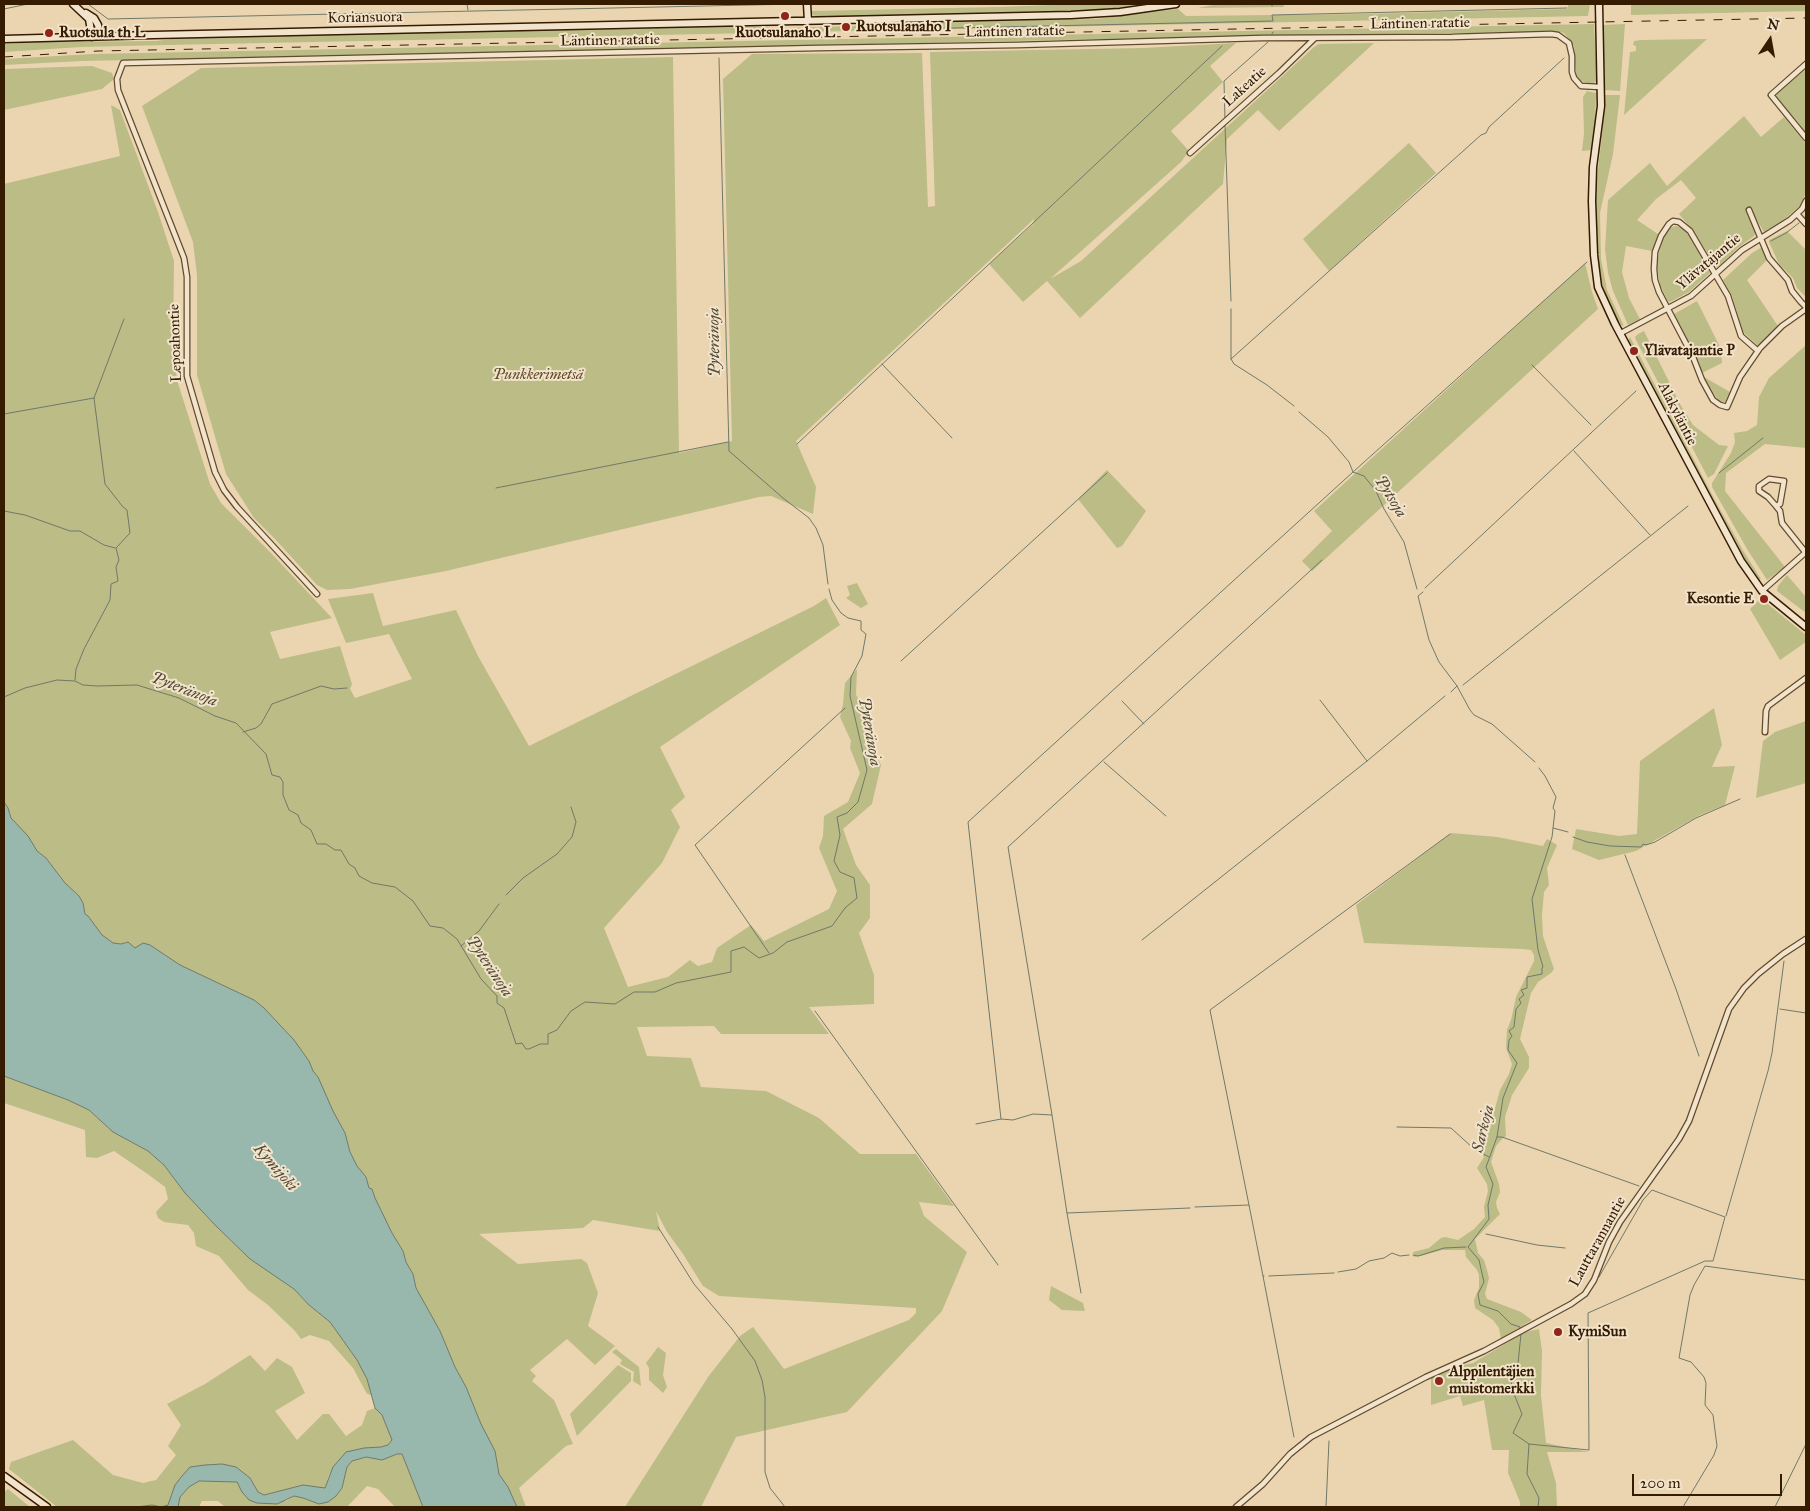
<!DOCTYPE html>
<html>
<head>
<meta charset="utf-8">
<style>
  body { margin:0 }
  #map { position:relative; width:1810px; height:1511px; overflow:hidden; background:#ebd5b0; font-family:"IM FELL Great Primer",serif }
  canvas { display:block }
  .frame { position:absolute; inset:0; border:5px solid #351b00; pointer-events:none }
  .north { position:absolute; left:1745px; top:15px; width:50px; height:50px; -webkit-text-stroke:4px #f2e4cc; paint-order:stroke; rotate:12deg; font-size:14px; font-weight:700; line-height:20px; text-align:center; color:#351b00 }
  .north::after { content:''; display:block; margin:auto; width:18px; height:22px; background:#351b00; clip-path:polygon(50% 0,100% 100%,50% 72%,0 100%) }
  .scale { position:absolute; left:1632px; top:1474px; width:150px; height:22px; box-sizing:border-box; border:2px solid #351b00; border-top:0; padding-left:6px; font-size:15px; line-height:18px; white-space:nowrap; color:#351b00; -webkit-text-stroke:4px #f2e4cc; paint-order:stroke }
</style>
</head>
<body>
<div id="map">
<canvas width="1810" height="1511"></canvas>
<div class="frame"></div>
<div class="north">N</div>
<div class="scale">200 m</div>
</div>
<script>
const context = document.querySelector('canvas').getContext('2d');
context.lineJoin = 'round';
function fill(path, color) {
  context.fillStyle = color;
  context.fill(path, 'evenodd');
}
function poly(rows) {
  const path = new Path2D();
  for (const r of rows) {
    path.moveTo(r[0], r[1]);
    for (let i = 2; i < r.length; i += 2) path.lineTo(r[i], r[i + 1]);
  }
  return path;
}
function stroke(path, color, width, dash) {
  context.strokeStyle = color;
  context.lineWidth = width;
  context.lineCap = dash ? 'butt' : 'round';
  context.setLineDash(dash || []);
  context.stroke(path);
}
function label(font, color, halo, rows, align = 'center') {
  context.font = font + ' "IM FELL Great Primer",serif';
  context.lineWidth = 4;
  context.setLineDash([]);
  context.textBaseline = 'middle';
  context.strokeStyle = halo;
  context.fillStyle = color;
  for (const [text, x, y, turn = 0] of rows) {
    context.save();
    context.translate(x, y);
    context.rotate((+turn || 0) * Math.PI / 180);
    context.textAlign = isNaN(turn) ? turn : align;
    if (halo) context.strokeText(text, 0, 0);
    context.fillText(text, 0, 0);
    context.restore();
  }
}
fill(poly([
  [1082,4,1154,4,1094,10,819,17,813,15,811,11,998,7],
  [1218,4,1283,4,1284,7,1198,8],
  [1568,4,1590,4,1588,16,167,45,81,47,4,52,4,44,36,42,156,41,180,38,726,26,781,28,853,26,876,23,1095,19,1178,9,1186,16,1358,14,1568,9],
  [1631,4,1806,4,1806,11,1631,15],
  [1594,24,1597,81,1592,84,1580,81,1576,75,1574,46,1565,34,1561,32,1294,35,82,61,4,65,4,59,93,54],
  [1625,24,1620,91,1604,90,1603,25],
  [1707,39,1645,96,1624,115,1630,52,1636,51,1636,46,1633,45,1634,41,1641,40],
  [1236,43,1210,66,1223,82,1171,131,1189,151,1181,162,1050,279,1081,261,1314,47,1319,44,1374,43,1279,131,1258,110,1227,139,1223,184,1080,318,1047,281,1023,302,989,264,1033,224,1034,219,796,441,816,487,813,514,771,496,759,497,446,571,350,589,327,590,317,585,275,539,254,518,226,474,197,375,197,275,193,242,142,106,201,68,673,57,679,453,732,441,723,79,752,54,922,53,928,207,935,206,930,52,1143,48],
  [92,66,112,73,114,79,102,89,4,110,4,69],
  [1806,69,1806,134,1798,122,1776,98,1777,92],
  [1587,91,1596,93,1595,128,1591,150,1582,151,1584,133,1583,97],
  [1604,95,1620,95,1613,154,1600,213,1601,259,1607,290,1624,326,1618,324,1610,308,1599,275,1597,257,1596,186,1603,126],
  [111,105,120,110,158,212,174,261,173,345,177,380,210,484,221,503,271,553,332,618,270,632,280,659,340,646,352,684,350,689,355,698,412,679,389,634,346,643,328,599,373,593,383,626,456,610,478,656,529,746,814,606,826,598,840,625,660,747,685,797,671,810,680,827,662,863,604,928,628,987,668,977,690,960,698,966,712,962,717,948,751,925,764,941,829,909,837,891,819,848,823,836,824,816,848,802,860,773,850,748,851,741,840,717,843,704,845,683,857,669,856,695,869,715,871,727,864,745,874,751,881,765,872,804,843,829,856,865,870,885,870,918,859,933,874,975,874,1004,809,1007,829,1034,721,1034,714,1026,637,1027,647,1056,691,1058,701,1087,766,1091,819,1118,860,1154,916,1154,954,1206,919,1202,924,1216,967,1252,942,1311,847,1412,736,1437,701,1507,625,1507,708,1377,740,1336,753,1327,784,1369,909,1320,916,1313,916,1308,719,1296,703,1286,683,1254,667,1232,656,1211,660,1231,593,1220,583,1228,479,1234,518,1264,581,1259,587,1263,598,1293,588,1326,615,1346,595,1365,567,1339,530,1370,536,1376,532,1381,554,1400,573,1444,566,1446,519,1488,526,1507,517,1507,508,1487,499,1474,495,1451,481,1424,466,1387,455,1367,440,1331,416,1288,413,1274,406,1262,403,1251,392,1233,375,1198,372,1189,369,1188,366,1177,357,1166,350,1152,345,1133,333,1111,318,1077,313,1071,309,1061,294,1040,264,1008,254,1000,180,965,150,945,135,948,126,942,121,944,112,943,102,935,88,916,85,914,83,903,79,896,65,883,46,858,37,851,11,818,8,808,4,802,4,184,120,156],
  [1744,116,1761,137,1784,117,1806,144,1806,192,1801,205,1784,220,1764,232,1751,210,1756,232,1754,236,1739,247,1718,267,1716,267,1695,233,1679,214,1696,198,1681,180,1656,199,1637,220,1658,234,1652,251,1626,246,1622,272,1629,298,1640,319,1628,325,1613,291,1608,273,1605,249,1608,200,1650,163,1667,186],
  [1409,143,1436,173,1329,271,1303,239],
  [1677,226,1684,229,1692,239,1710,273,1689,292,1670,302,1668,301,1660,285,1657,266,1659,252,1664,237,1671,227],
  [1787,231,1806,250,1806,297,1797,288,1793,278,1779,264,1769,242,1769,240],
  [1762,247,1767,260,1747,280,1778,326,1760,344,1757,345,1743,332,1732,296,1723,280,1752,253],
  [1585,263,1592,292,1598,309,1312,571,1302,561,1332,531,1314,511],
  [1697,301,1721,349,1722,363,1702,373,1674,314],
  [1644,331,1680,404,1693,425,1719,445,1728,446,1714,474,1708,478,1636,340,1635,337,1638,334],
  [1630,337,1716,502,1744,552,1761,579,1758,580,1750,570,1730,536,1629,345,1628,341],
  [1806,345,1806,448,1765,444,1726,473,1725,491,1785,567,1767,580,1747,549,1712,487,1712,483,1731,453,1735,442,1734,433,1747,431,1757,425,1759,397,1769,378],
  [1704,377,1730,392,1725,402,1721,403,1718,400],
  [1107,470,1146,511,1122,546,1117,548,1078,499],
  [1787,575,1806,597,1806,613,1777,591,1778,586],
  [857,583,868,604,861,608,846,598,850,595,847,586],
  [1759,600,1764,601,1806,635,1806,642,1780,660,1750,609],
  [1714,708,1722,745,1712,767,1735,766,1725,805,1700,815,1636,851,1599,860,1572,849,1576,829,1619,836,1637,834,1640,761],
  [1806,721,1806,783,1756,798,1763,741,1775,732],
  [1451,833,1497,837,1543,846,1547,839,1557,845,1547,868,1549,885,1544,892,1542,915,1543,936,1554,969,1551,973,1538,982,1531,993,1520,1039,1529,1057,1529,1068,1512,1095,1505,1117,1506,1136,1502,1139,1496,1146,1491,1162,1499,1184,1500,1192,1496,1202,1497,1208,1500,1214,1475,1239,1478,1253,1484,1260,1487,1270,1489,1278,1485,1294,1487,1299,1521,1312,1532,1320,1501,1339,1499,1328,1493,1320,1475,1308,1474,1300,1479,1288,1479,1275,1477,1270,1466,1257,1465,1250,1442,1250,1421,1256,1414,1257,1413,1252,1429,1248,1441,1238,1445,1237,1458,1240,1474,1229,1485,1217,1484,1207,1488,1191,1487,1184,1477,1168,1484,1157,1480,1152,1485,1145,1500,1090,1509,1074,1512,1064,1506,1048,1507,1030,1511,1020,1516,997,1534,961,1534,955,1531,950,1522,949,1364,943,1356,905],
  [4,1076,68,1100,89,1110,113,1132,148,1151,164,1165,185,1193,216,1226,250,1259,294,1289,309,1305,330,1322,357,1360,368,1379,372,1395,367,1394,353,1368,329,1341,310,1335,301,1339,295,1331,268,1305,248,1290,219,1256,196,1246,194,1233,188,1225,164,1222,158,1218,156,1212,168,1199,165,1187,149,1175,114,1151,97,1158,86,1157,85,1130,4,1103],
  [1051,1286,1083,1303,1085,1311,1062,1310,1049,1300],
  [1539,1329,1542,1351,1541,1395,1546,1443,1589,1452,1547,1452,1556,1483,1557,1507,1520,1507,1520,1502,1508,1473,1509,1450,1492,1450,1484,1400,1463,1406,1460,1396,1431,1405,1431,1378,1459,1366,1473,1363,1525,1332],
  [658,1347,666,1353,663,1375,667,1387,663,1393,649,1380,649,1368,646,1363],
  [616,1349,639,1367,641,1386,633,1381,634,1372,620,1364,622,1360,612,1352],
  [250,1355,265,1371,277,1358,292,1367,305,1393,275,1411,297,1440,323,1414,329,1414,346,1436,362,1425,367,1411,375,1408,382,1415,392,1440,388,1445,340,1459,329,1475,325,1488,321,1489,303,1485,264,1495,258,1492,250,1478,236,1467,222,1464,190,1467,175,1485,168,1505,161,1507,152,1505,136,1507,57,1507,9,1469,11,1462,73,1440,113,1475,143,1483,156,1480,176,1455,168,1446,181,1425,167,1404,205,1384],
  [618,1365,631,1373,631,1381,577,1436,570,1414],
  [397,1454,402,1454,423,1507,395,1507,378,1489,367,1486,347,1507,225,1507,218,1501,202,1501,199,1507,178,1507,180,1497,189,1487,199,1481,237,1482,242,1492,286,1501,294,1496,303,1498,319,1504,328,1502,336,1496,342,1488,347,1467,352,1461,366,1457,382,1460],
  [8,1489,30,1507,4,1507,4,1492]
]), '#bcbc87');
const water = poly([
  [4,802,8,808,11,818,28,836,37,851,46,858,65,883,79,896,83,903,85,914,88,916,102,935,113,943,121,944,128,942,135,948,143,943,150,945,180,965,254,1000,264,1008,294,1040,309,1061,313,1071,318,1077,333,1111,345,1133,350,1152,357,1166,366,1177,369,1188,372,1189,375,1198,392,1233,403,1251,406,1262,413,1274,416,1288,440,1331,455,1367,466,1387,481,1424,495,1451,499,1474,508,1487,517,1507,423,1507,402,1454,397,1454,382,1460,366,1457,352,1461,347,1467,342,1488,336,1496,328,1502,319,1504,303,1498,294,1496,277,1504,257,1503,249,1500,242,1492,237,1482,199,1481,189,1487,180,1497,178,1507,136,1507,152,1505,161,1507,168,1505,175,1485,182,1476,190,1467,205,1465,222,1464,236,1467,250,1478,258,1492,264,1495,303,1485,325,1488,333,1467,346,1452,364,1448,381,1447,388,1445,392,1440,382,1415,375,1408,367,1379,357,1360,330,1322,309,1305,294,1289,250,1259,216,1226,185,1193,164,1165,148,1151,113,1132,89,1110,68,1100,4,1076,4,802]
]);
fill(water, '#98b8ae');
stroke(water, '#707968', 1);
stroke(poly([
  [88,4,108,19,796,4],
  [467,4,468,10],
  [1272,4,1272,6],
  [4,9,28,4],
  [908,29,1273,21,1272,15,1567,8],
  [1272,34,1273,32],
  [719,58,729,451,783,498,809,518,816,528,823,545,828,584],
  [1225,120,1224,81,1268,42],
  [1225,125,1231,301],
  [1805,217,1806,215],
  [1771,241,1786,233,1799,223],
  [1231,309,1231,359,1234,364,1267,385,1294,406],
  [1231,359,1481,135,1486,133,1489,127,1564,58],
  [882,364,952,438],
  [1532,365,1591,425],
  [1299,412,1328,437,1349,462,1353,472,1364,476,1376,491,1384,509,1404,542,1417,589],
  [4,414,94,398],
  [797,444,1222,46],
  [1574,451,1650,535],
  [1719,473,1763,438],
  [496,488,728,442],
  [4,511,25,515,70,531,80,531,104,545,115,548],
  [1425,588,1636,391],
  [1423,592,1418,596,1429,640,1439,662,1457,686,1470,710,1474,715,1492,724,1535,762],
  [901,661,1107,473],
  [75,680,76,669,84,649,110,600,111,584,118,581,116,567,119,560,116,548,130,533,127,510,123,507,105,484,94,398,124,319],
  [1463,685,1688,506],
  [1451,692,1457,686],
  [4,697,25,688,57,680,75,681,83,685,97,686,137,685,179,698,215,716,236,723,266,754,272,775,280,777,283,782,283,795,289,810,298,815,301,823,311,830,317,844,326,844,335,850,341,850,349,864,355,868,359,876,372,883,395,887,413,901,430,926,443,928,457,939,481,979,497,996,497,1003,504,1008,516,1044,522,1043,526,1049,529,1049,540,1044,548,1044,548,1034,557,1030,571,1011,585,1002,615,1004,634,992,655,992,676,983,731,972,731,951,744,947,759,958,773,953,787,942,832,926,845,908,857,898,854,878,840,872,834,861,840,835,837,817,847,813,858,802,867,770,850,696,851,677,862,656,866,634,861,630,861,621,848,618,841,613,832,600,829,589],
  [1320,700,1367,761],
  [1122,701,1144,724],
  [243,732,256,728,261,724,272,704,321,686,334,689,347,688],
  [1104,762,1166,816],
  [1553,828,1568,832],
  [1573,837,1587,842,1610,846,1641,847,1643,844,1646,845,1655,842,1696,818,1740,799],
  [1625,855,1676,989,1699,1056],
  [506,895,523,878,557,854,572,837,576,822,571,807],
  [1142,940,1367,761,1445,696],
  [461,946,479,931,499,904],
  [769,953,695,845,845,708],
  [1780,1009,1806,1013],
  [815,1011,998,1265],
  [1052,1115,1008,847,1322,560],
  [1001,1119,968,822,1353,472,1587,262],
  [976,1124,1001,1119,1013,1120,1033,1114,1052,1115,1067,1213,1190,1208],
  [1397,1127,1451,1128,1474,1149,1489,1157],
  [1497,1137,1502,1137,1639,1186],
  [1249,1205,1210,1010,1450,834],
  [1195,1207,1249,1205,1263,1276,1264,1276],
  [1067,1213,1081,1293],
  [1726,1216,1768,1071,1772,1053,1784,961],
  [658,1227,694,1284,732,1329,755,1361,762,1380,765,1397,765,1472,770,1488,785,1507],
  [1486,1234,1537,1245,1565,1248],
  [1413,1255,1418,1256,1444,1248,1466,1247],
  [1338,1272,1356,1269,1369,1261,1384,1258,1392,1253,1400,1256,1409,1255],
  [1263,1276,1294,1437],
  [1269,1276,1334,1273],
  [1520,1330,1520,1327,1511,1324,1498,1311,1480,1305,1478,1294,1484,1282,1479,1260,1468,1247,1489,1219,1488,1205,1493,1184,1486,1167,1497,1137,1503,1098,1517,1063,1508,1050,1509,1040,1512,1036,1509,1031,1514,1027,1516,1009,1521,1003,1519,999,1524,995,1521,990,1527,988,1527,977,1542,974,1542,968,1543,967,1538,950,1532,899,1552,837,1555,811,1553,808,1556,797,1545,776,1539,768],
  [1521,1334,1518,1363,1510,1377,1514,1394,1522,1414,1513,1433,1529,1444,1527,1474,1539,1498,1538,1507],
  [1529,1444,1589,1450,1588,1313,1705,1261,1713,1261,1725,1217,1652,1190,1643,1200,1599,1277],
  [1326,1507,1329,1441],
  [1683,1507,1714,1455,1717,1446,1713,1415,1705,1405,1706,1383,1704,1377,1691,1362,1679,1358,1690,1295,1694,1285,1705,1266,1806,1280],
  [1775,1507,1806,1444]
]), '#707968', 1);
const street = poly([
  [1806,64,1771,95,1806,138],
  [1190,153,1279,73,1315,38],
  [1749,210,1769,258,1788,280,1792,291,1801,302,1806,307],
  [1797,214,1806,224],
  [1621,333,1691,296,1742,250,1790,220,1802,209,1806,201],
  [1758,351,1741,336,1728,296,1690,231,1679,222,1673,221,1669,224,1661,236,1655,252,1654,269,1655,280,1659,292,1693,357,1702,380,1713,400,1720,405,1727,407,1740,377,1760,348,1782,326,1806,309],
  [1776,506,1780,504,1784,481,1769,479,1759,486,1759,491,1768,497,1776,506,1780,511,1782,523,1806,553],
  [1762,591,1806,552],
  [317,594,237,507,224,490,215,472,187,376,187,277,184,258,118,90,117,79,123,63,818,48,1018,45,1262,38,1452,37,1551,34,1558,35,1569,43,1572,56,1572,72,1574,78,1581,86,1600,87],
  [1765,732,1766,711,1768,706,1806,678],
  [1236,1507,1263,1484,1290,1454,1311,1437,1426,1377,1484,1351,1571,1304,1585,1294,1594,1280,1609,1242,1620,1222,1679,1139,1689,1121,1729,1009,1744,988,1758,974,1783,954,1806,939]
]);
const secondary = poly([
  [73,4,89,19,92,37],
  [807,4,808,21],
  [1599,4,1601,106,1593,167,1592,201,1594,255,1598,287,1615,324,1741,561,1762,591,1806,627],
  [86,13,94,18,98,25,100,36],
  [4,39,153,35,1071,15,1120,12,1176,4],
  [4,1476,47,1507]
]);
stroke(street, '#624a2c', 7);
stroke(secondary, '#351b00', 9);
stroke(street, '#f2e4cc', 4.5);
stroke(secondary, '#f2e4cc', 6);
stroke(poly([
  [4,57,98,51,1806,18]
]), '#351b00', 1, [9, 9]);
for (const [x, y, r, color] of [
  [785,16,5,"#8f2418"],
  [846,27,5,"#8f2418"],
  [49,33,5,"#8f2418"],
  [1634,351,5,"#8f2418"],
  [1764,599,5,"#8f2418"],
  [1558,1332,5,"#8f2418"],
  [1439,1381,5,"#8f2418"]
]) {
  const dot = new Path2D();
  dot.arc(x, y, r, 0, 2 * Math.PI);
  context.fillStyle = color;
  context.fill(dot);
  stroke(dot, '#f2e4cc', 2);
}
label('15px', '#351b00', '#f2e4cc', [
  ["Koriansuora",365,18,-1],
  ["Läntinen ratatie",1420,24,-1],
  ["Läntinen ratatie",1015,32,-1],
  ["Läntinen ratatie",610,41,-1],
  ["Lakeatie",1245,87,-42],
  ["Ylävatajantie",1709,262,-40],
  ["Lepoahontie",176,343,-92],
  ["Alakyläntie",1677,414,63],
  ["Lauttarannantie",1598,1242,-61]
]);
label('bold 15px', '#351b00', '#f2e4cc', [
  ["Ruotsulanaho I",856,27],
  ["Ruotsula th L",59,33],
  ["Ruotsulanaho L",785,33,"center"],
  ["Ylävatajantie P",1644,351],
  ["Kesontie E",1754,599,"right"],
  ["KymiSun",1568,1332],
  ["Alppilentäjien",1449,1372],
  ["muistomerkki",1449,1389]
], 'left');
label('italic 15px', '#5e4b28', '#f2e4cc', [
  ["Punkkerimetsä",538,375]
]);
label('italic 16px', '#534a34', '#f2e4cc', [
  ["Pyteränoja",715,342,-91],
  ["Pytsoja",1390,497,58],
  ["Pyteränoja",184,690,21],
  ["Pyteränoja",869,732,80],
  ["Pyteränoja",489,967,56],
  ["Sarkoja",1484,1129,-76],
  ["Kymijoki",275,1168,49]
]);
</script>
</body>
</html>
